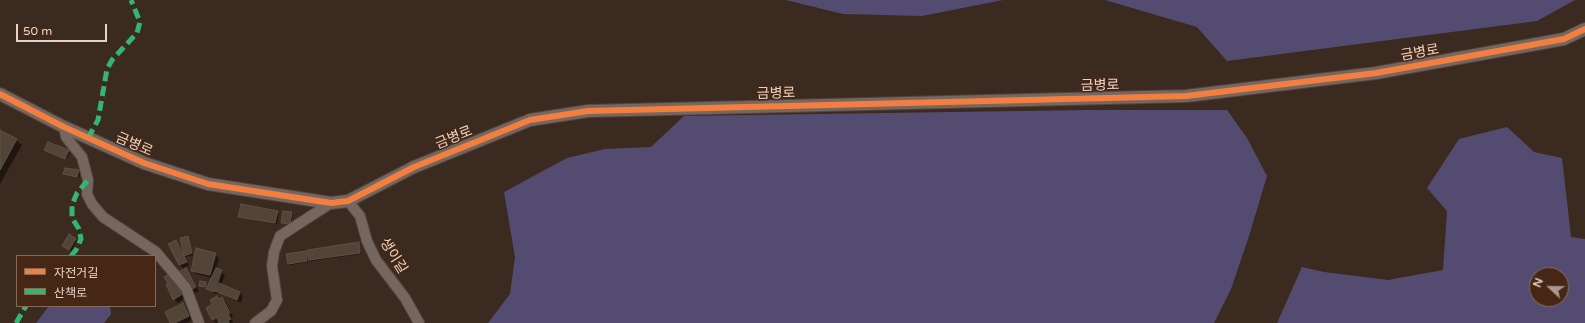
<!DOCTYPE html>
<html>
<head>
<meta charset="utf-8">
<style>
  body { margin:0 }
  #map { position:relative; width:1585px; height:323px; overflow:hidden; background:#3b2a20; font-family:"Varela Round","Noto Sans KR",sans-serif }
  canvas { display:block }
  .legend { position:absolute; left:16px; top:255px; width:140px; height:52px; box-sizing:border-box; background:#462715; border:1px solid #866b5c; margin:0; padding:5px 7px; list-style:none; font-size:12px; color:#e7d2c7 }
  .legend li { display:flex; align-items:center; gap:8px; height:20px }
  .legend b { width:20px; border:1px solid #866b5c }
  .north { position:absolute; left:1529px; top:267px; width:40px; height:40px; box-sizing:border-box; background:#462715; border:1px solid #866b5c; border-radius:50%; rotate:292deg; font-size:11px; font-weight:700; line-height:16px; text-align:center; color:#e7d2c7 }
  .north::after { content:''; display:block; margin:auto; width:14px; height:18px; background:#ab978d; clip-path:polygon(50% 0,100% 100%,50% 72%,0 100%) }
  .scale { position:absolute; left:16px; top:24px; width:91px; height:18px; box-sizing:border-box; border:2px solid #e7d2c7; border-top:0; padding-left:5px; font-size:12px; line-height:14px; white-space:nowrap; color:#e7d2c7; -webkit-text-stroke:3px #462715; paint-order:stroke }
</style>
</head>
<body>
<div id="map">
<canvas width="1585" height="323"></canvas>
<ul class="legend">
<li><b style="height:5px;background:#f27e40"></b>자전거길</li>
<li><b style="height:5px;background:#33b770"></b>산책로</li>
</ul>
<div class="north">N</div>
<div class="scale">50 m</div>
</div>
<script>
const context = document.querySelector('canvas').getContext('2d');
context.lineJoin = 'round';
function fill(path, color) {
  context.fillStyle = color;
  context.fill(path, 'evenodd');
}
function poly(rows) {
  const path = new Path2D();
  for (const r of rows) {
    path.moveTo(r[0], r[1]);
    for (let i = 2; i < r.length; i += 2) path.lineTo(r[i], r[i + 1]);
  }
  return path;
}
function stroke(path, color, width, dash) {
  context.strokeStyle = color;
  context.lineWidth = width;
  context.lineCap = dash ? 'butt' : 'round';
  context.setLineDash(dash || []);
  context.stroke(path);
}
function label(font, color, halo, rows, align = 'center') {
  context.font = font + ' "Varela Round","Noto Sans KR",sans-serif';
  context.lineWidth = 3;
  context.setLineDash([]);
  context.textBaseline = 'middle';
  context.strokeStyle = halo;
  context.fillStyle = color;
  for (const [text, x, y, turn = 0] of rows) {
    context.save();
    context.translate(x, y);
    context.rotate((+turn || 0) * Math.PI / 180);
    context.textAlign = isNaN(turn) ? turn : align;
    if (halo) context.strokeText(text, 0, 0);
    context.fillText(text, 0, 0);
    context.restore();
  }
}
fill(poly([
  [786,0,1003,0,922,16,843,14],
  [1105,0,1575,0,1537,21,1227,61,1197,27],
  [1087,110,1227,110,1247,138,1267,176,1249,236,1231,289,1214,323,488,323,510,294,515,257,504,192,567,158,605,149,651,147,684,116],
  [1507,127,1534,152,1562,158,1571,237,1585,239,1585,323,1277,323,1302,267,1324,272,1388,280,1443,270,1447,211,1427,188,1459,139],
  [1537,275,1561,275,1561,299,1537,299],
  [49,306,110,306,111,314,104,323,36,323]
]), '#544c70');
fill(poly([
  [0,131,16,140,22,145,0,184],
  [45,150,68,151,70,152,67,159],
  [78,171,80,173,79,178,64,174],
  [277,212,279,213,277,224,241,218,239,216],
  [291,213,293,215,291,225,284,224,282,223],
  [188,237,193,255,185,257,189,265,184,268,189,273,199,291,193,294,185,270,180,265,176,241,183,253],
  [75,239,77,241,71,251,65,247],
  [358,243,361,254,311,261,310,260],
  [305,252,308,262,290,265,288,263],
  [215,254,219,258,216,269,225,275,221,285,240,293,243,296,241,303,218,292,217,294,211,292,208,289,213,278,196,274,192,270],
  [170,274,186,297,178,303,174,299,170,283,165,277],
  [222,299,226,302,233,317,231,318,233,323,220,323,220,321,216,323,213,320,219,300],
  [183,304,186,307,192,320,186,323,171,323]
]), '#0007');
const building = poly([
  [0,130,17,139,0,170,0,130],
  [48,142,69,150,65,159,44,150,48,142],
  [65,168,79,170,77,177,63,174,65,168],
  [241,204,278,211,275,223,238,217,241,204],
  [283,211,292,212,290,224,281,223,283,211],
  [69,234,76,239,69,250,62,246,69,234],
  [188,236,192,253,184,256,180,238,188,236],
  [176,240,187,262,179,265,168,244,176,240],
  [359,242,360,253,309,260,307,250,359,242],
  [196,248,216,253,210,275,191,271,196,248],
  [306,251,307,261,288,264,286,254,306,251],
  [186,268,196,287,188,291,178,272,186,268],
  [216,268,222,270,214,292,206,289,216,268],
  [170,273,173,279,167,282,164,277,170,273],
  [175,279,184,293,173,300,166,284,175,279],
  [200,281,206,282,205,287,199,286,200,281],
  [219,283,240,292,237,300,215,291,219,283],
  [217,296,219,299,222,297,230,313,228,314,231,319,228,320,229,323,219,323,217,318,212,320,206,308,212,304,210,300,217,296],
  [183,303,189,316,175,323,170,323,165,312,183,303]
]);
fill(building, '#524437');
stroke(building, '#5d5046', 1);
const minor = poly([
  [64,127,66,137,82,157,88,180,87,194,92,204,103,217,156,252,186,288,199,323],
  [348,201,360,216,367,241,376,260,405,298,419,323],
  [255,323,271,311,277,300,272,266,274,252,280,236,331,203]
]);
const tertiary = poly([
  [0,94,64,127,144,163,208,184,331,203,348,201,414,167,530,120,588,111,1186,96,1376,73,1564,39,1585,29]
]);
stroke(minor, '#54453d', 12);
stroke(tertiary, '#54453d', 14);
stroke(minor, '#756760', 10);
stroke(tertiary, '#756760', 12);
stroke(poly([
  [88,138,98,120,107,69,112,60,137,33,140,22,131,0],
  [71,256,76,250,81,239,79,229,72,218,72,205,77,193,88,180],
  [16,323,26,306]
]), '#33b770', 5, [10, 5]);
stroke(poly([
  [0,94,64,127,144,163,208,184,331,203,348,201,414,167,530,120,588,111,1186,96,1376,73,1564,39,1585,29]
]), '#f27e40', 6);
label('14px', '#e7d2c7', '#462715', [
  ["금병로",1420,53,-10],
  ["금병로",1100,86,-1],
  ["금병로",776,94,-1],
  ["금병로",454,138,-22],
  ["금병로",134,145,23],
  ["생이길",393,256,58]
]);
</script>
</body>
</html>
